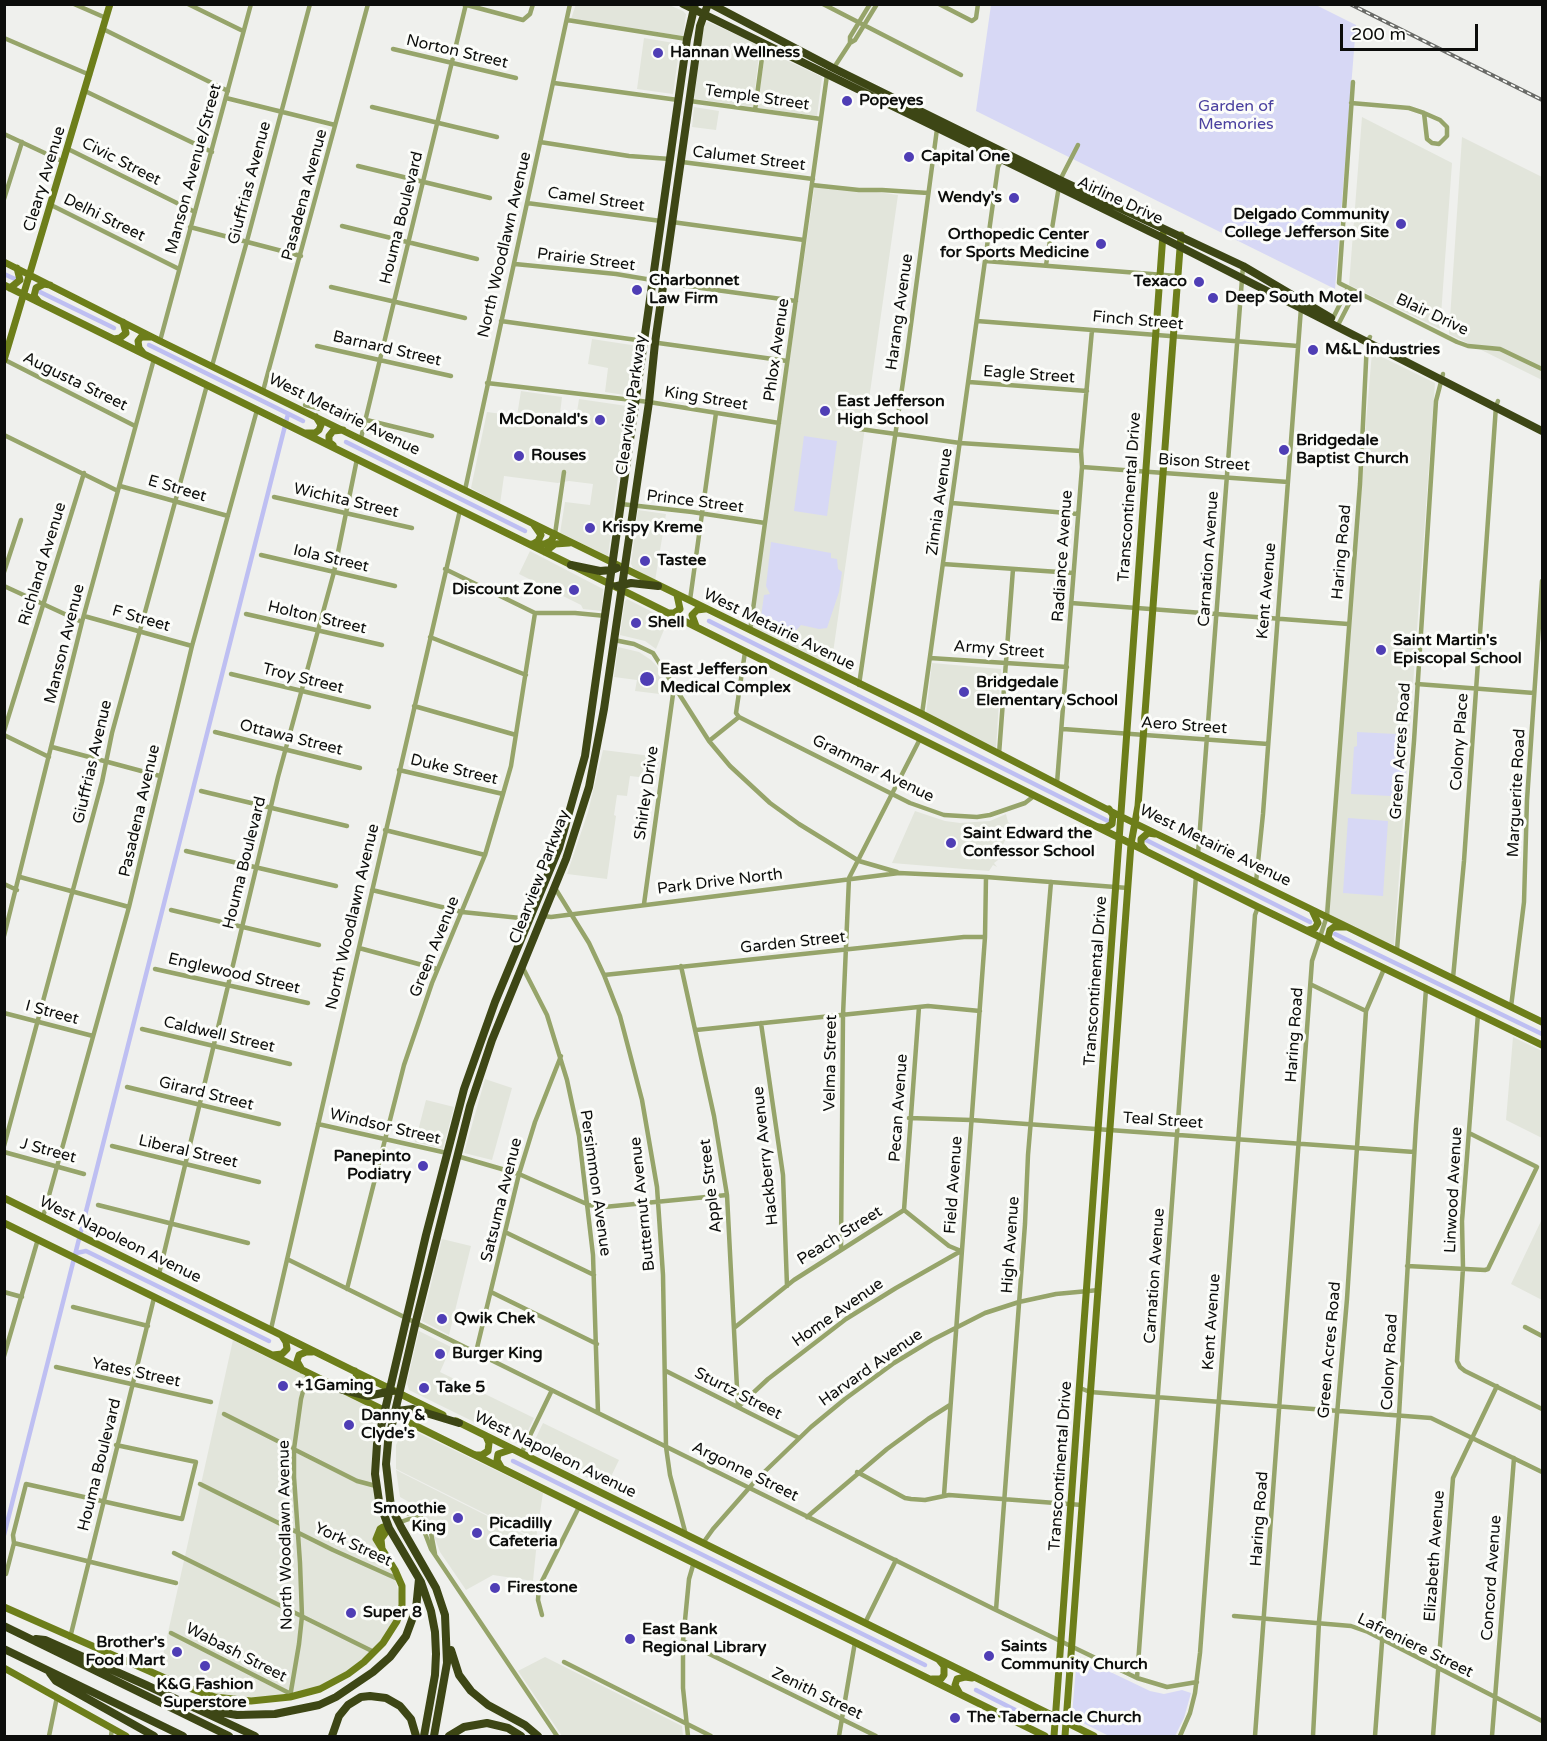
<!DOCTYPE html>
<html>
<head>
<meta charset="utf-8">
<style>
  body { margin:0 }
  #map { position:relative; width:1547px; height:1741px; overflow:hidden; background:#eff0ed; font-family:"Varela Round",sans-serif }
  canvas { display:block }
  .frame { position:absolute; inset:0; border:6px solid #0c0d0b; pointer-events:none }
  .scale { position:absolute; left:1340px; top:24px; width:138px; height:27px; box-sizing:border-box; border:3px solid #0c0d0b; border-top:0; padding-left:8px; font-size:18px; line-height:21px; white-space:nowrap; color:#0c0d0b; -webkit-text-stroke:4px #fcfdfa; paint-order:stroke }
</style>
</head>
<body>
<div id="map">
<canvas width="1547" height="1741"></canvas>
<div class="frame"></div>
<div class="scale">200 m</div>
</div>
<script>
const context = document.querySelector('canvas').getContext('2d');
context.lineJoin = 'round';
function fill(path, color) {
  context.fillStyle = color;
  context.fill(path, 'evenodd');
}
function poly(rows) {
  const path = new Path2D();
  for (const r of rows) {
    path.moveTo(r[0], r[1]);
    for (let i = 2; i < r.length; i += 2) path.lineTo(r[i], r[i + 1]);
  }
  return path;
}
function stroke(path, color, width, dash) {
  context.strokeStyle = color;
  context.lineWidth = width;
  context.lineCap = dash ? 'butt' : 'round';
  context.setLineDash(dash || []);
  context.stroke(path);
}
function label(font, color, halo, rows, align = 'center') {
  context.font = font + ' "Varela Round",sans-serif';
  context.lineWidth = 6;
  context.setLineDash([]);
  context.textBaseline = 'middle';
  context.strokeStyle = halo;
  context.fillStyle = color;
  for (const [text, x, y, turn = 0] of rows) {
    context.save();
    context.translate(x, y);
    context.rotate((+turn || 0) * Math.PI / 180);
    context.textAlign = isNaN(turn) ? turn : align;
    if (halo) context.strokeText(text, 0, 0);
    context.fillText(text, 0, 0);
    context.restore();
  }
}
fill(poly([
  [576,4,669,5,683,11,686,14,683,36,571,19],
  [708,22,760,45,753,107,694,99,704,24],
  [644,38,680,44,673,94,637,89],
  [767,51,822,77,817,116,757,108,765,54],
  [694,107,719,111,716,130,692,127],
  [1362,117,1452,163,1440,329,1349,285],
  [1462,137,1542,177,1542,380,1449,334],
  [815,183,898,195,831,667,751,628],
  [592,339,638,346,631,396,605,392,608,368,588,364],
  [1372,352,1435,383,1394,945,1324,917],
  [521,391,562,397,559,422,575,425,579,399,627,406,608,556,560,533,565,502,590,505,593,484,569,481,558,483,504,476,500,504,471,488,487,412,517,416],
  [638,510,666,514,655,581,633,568,631,564],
  [530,551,603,589,602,611,583,609,581,605,519,574],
  [627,599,668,620,656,649,645,641,620,635,625,601],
  [618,647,639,652,651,660,656,665,669,688,668,695,635,691,637,680,614,677],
  [932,663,1001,669,996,749,926,714],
  [603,750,659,757,656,779,630,776,627,796,617,795,614,815,616,816,607,879,567,874,588,812],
  [915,811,945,821,960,823,990,821,1006,814,1008,822,1013,825,997,856,998,860,994,863,997,867,993,865,989,871,892,863],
  [1513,1037,1542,1051,1542,1138,1506,1120],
  [485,1079,512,1088,492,1160,464,1153],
  [426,1100,454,1107,443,1149,415,1142],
  [1542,1219,1542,1300,1511,1284],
  [442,1239,471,1246,449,1335,422,1321],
  [419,1331,451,1347,440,1372,534,1418,521,1445,409,1390,407,1383],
  [233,1340,381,1413,375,1498,381,1522,375,1532,393,1572,400,1597,396,1617,377,1647,347,1673,319,1687,295,1694,258,1699,225,1696,206,1692,159,1673],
  [543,1423,619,1460,606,1487,530,1450],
  [408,1428,543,1493,536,1539,396,1469,396,1445,404,1429],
  [396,1470,537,1541,533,1581,493,1575,466,1590,440,1552,429,1523,420,1511,413,1509,409,1502,400,1497],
  [545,1657,682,1726,683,1736,562,1736,518,1671]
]), '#e2e5db');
fill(poly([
  [991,5,1316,5,1356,25,1335,289,976,111],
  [804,436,837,441,827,516,794,511],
  [771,542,831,553,831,558,837,559,838,569,842,572,839,592,827,628,819,629,801,625,790,637,760,624,764,595,770,594,766,586],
  [1357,732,1396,734,1403,743,1401,763,1406,767,1405,787,1397,788,1391,796,1351,794,1354,747,1357,746],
  [1348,818,1388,821,1383,896,1343,893],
  [1077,1656,1150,1691,1164,1694,1182,1690,1191,1693,1184,1718,1175,1736,1109,1736,1075,1719,1072,1715]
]), '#d7d8f5');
stroke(poly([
  [4,274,15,279],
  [40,292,114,328],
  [149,345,303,421],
  [346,442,525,531],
  [709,621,1108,821],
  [1146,840,1310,922],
  [1335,934,1542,1034],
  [76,1253,86,1251,269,1341],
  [513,1461,925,1665],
  [4,1535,288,414],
  [976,1690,1025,1715]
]), '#bebff2', 4.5);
stroke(poly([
  [74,4,106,18],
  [188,4,243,31],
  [463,4,523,20,530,14,533,4],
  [823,4,961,75],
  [939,4,972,21,976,18,978,4],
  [567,20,687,39],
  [103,29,228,91],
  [4,38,90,75],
  [850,43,850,37,870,4],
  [393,49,516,78],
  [833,69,850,43,855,40,877,4],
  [1353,82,1339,283,1457,342,1468,346,1500,349,1542,369],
  [554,83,678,100],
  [85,91,212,152],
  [226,98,335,125],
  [690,101,821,119],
  [1351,103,1409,108,1424,113],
  [372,107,497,137],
  [755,110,762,58,767,44],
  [1424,113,1440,120,1447,127,1447,136,1439,144,1432,143,1427,139,1424,113],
  [4,134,64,162],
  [540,142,629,156,670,159],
  [68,149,195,212],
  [682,162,813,179],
  [358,166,490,198],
  [812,185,859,190,882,190,928,193],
  [4,199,22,142],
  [527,203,661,221],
  [51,205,179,269],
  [672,222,804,240],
  [342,226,477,259],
  [190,227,301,256],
  [985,261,1177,276],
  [515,264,616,274,652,280],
  [1046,265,1060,180,1078,145],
  [665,283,796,301],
  [331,287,465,318],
  [1332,320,1348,288],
  [501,321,787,361],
  [977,321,1298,346],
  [1337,327,1355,292],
  [160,341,251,4],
  [317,346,451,376],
  [5,360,135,426],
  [212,366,247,241,310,4],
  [969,382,1087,391],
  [487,383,649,402,779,423],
  [263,391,368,4],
  [305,405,432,436],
  [860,429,960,443,1081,451],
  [4,435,118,491],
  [361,438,466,4],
  [1082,467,1288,482],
  [120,486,228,516],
  [465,490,570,4],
  [274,497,412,528],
  [952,503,1078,514],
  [621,504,692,512,765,523],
  [555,534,564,472],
  [261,555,395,586],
  [943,564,1073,573],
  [445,569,535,613,575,613,606,616],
  [4,572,21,520],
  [4,586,82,622],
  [690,600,716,413],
  [1071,603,1348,624],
  [246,614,382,645],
  [84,616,192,646],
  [750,631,827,75],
  [430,637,526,675],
  [614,640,634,644,653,653,709,741,730,766,770,803,799,824,859,861,897,872],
  [930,658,1067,667],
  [231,674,369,707],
  [1417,684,1534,693],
  [859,685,908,347,937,129],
  [414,706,516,735],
  [922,714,998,167,1002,158],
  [739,717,910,803,944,815,977,817,990,815,1025,803,1034,796],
  [739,717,736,713,745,652],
  [1063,729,1268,744],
  [4,731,84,473],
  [215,732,360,768],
  [4,735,49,757],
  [709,741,739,717],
  [52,747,160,776],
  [999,754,1013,569],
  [399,770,503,794],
  [1057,783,1082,467,1081,451,1092,330],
  [201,791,347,826],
  [385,830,485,855],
  [186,851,336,886],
  [1198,854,1243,266],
  [20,877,129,907],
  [1256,882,1263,814,1301,308],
  [4,884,17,890],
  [555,888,589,943,604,975,620,1016,642,1100,657,1187,663,1275,666,1447,670,1475,686,1535],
  [372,890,462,912,530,919],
  [644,904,674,687],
  [171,910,319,945],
  [544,916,551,917,899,873,986,877,1128,888],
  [4,936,82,622,154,359],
  [359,948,437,969],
  [1397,950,1414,741,1436,401,1443,374],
  [681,966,714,1116,727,1195,738,1407],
  [523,968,547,1015,567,1080,579,1136,593,1255,598,1413],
  [155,969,308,1003],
  [604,975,964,937,985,937],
  [1453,978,1464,861,1496,406,1498,401],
  [1312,985,1366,1011],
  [1511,1007,1524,902,1527,800,1542,581],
  [4,1013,93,1036],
  [1478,1014,1462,1221,1463,1268,1457,1361,1460,1367,1465,1371,1542,1409],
  [761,1023,783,1175,787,1286],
  [142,1029,290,1064],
  [696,1030,928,1006,980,1011],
  [127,1087,279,1124],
  [909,1118,971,1120,1414,1152],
  [318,1124,447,1153],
  [4,1146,102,782,112,733,207,385],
  [112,1146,259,1182],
  [4,1152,84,1174],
  [457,1156,519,1174,589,1205,604,1207,727,1195],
  [98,1205,248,1243],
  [904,1210,919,1007],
  [904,1210,949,1246,961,1251],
  [43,1217,129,907,192,646,257,410],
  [505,1232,594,1275],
  [841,1248,843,1015,849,878,920,739],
  [287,1259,996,1610,1137,1678,1167,1687,1197,1682],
  [1407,1266,1485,1270,1488,1269,1537,1167,1469,1133],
  [159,1274,278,777,334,572,357,459],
  [347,1289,404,1065,432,983,485,855,503,794,511,766,535,613],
  [4,1292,22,1297],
  [491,1292,597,1344],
  [73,1307,148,1326],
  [1525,1327,1542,1336],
  [734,1328,794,1280,904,1210],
  [271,1329,460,510],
  [476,1352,519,1174,535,1122,561,1056],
  [4,1356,38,1239],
  [56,1367,211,1402],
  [666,1371,799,1438],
  [1080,1388,1090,1392,1431,1418,1542,1472],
  [738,1407,768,1379,846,1319,896,1288,961,1251],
  [224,1414,357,1481,376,1486],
  [521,1454,552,1390],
  [857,1472,905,1498,911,1499,925,1500,949,1495,1082,1505],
  [200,1484,333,1550,400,1580],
  [944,1495,985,937,986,877],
  [394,1510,420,1516,431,1533,435,1554],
  [807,1517,887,1449,928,1419,950,1405],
  [398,1523,409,1519,414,1519,423,1528,431,1549,557,1736],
  [14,1543,176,1583],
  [703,1543,713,1529,757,1479,811,1427,845,1399,894,1363,932,1340,985,1313,1019,1302,1056,1294,1099,1290],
  [174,1553,374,1652],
  [6,1574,14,1543,13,1535,26,1484,182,1519,196,1462,116,1445],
  [996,1610,1025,1224,1028,1155,1051,882],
  [542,1615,538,1600,539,1587,579,1507],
  [1234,1616,1351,1626,1368,1632,1542,1721],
  [865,1623,896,1560],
  [171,1633,291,1694],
  [70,1638,154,1298],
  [683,1641,876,1736],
  [564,1662,711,1736],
  [1137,1678,1196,876],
  [290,1697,299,1644,302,1616,300,1563,294,1477,294,1449,301,1399,308,1373],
  [49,1736,57,1697],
  [111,1736,112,1729],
  [688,1736,683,1688,683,1641,689,1579,694,1562],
  [839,1736,855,1642],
  [1180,1736,1190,1713,1195,1693,1200,1653,1255,915,1258,907],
  [1255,1736,1312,961,1327,916,1360,484,1367,342,1370,337],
  [1313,1736,1319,1622,1347,1299,1366,1011,1384,969],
  [1375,1736,1399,1415,1416,1125,1426,989],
  [1433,1736,1453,1478,1497,1386],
  [1492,1736,1514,1458]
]), '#96a46a', 4.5);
stroke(poly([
  [4,262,160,341,922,714,1120,816,1542,1022],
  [4,285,620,589,1258,907,1542,1045],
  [10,288,20,280,17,268],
  [39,302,34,296,36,288,44,284,50,285],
  [114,339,120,338,126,333,123,322],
  [143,353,139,348,138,341,141,337,150,337],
  [4,360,110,4],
  [306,433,315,433,319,430,321,425,316,417],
  [333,445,329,442,329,436,333,431,343,430],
  [532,544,545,544,551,541,555,534],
  [533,544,538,541,541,535,534,525],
  [545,552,555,544,569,543],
  [668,613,674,613,680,609,677,595],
  [696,626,692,615,697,610,705,609],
  [1099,827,1105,828,1112,824,1113,815,1109,809],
  [1146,851,1141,845,1141,839,1148,833,1155,834],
  [1308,930,1315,928,1318,923,1312,910],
  [1331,941,1328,938,1330,930,1334,927,1347,927],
  [4,1198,443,1415],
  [4,1223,1045,1736],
  [273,1355,282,1354,287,1349,286,1342,282,1336],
  [302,1370,297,1361,299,1355,306,1352,312,1352],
  [340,1389,354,1386,357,1383,358,1379,355,1371],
  [456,1421,1094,1736],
  [476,1455,482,1455,488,1451,489,1443,486,1436],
  [501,1467,497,1460,498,1454,513,1449],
  [382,1549,381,1539,389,1528],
  [4,1607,183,1686,215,1697,251,1701,290,1697,320,1689,348,1674,364,1662,383,1643,397,1621,402,1605,402,1586,395,1570,376,1539,380,1529,383,1527,389,1528],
  [4,1668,126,1736],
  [932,1679,941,1679,944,1675,944,1666,939,1660],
  [960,1694,955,1685,957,1679,965,1677,972,1678],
  [1054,1736,1163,234],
  [1065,1736,1131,844,1138,806,1181,235]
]), '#6d7e1a', 7);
stroke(poly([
  [683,4,1163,238,1542,431],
  [711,4,833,68,1060,180,1243,266,1331,318],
  [571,565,600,571,612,570,617,568],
  [617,586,631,583,658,586],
  [340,1389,368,1396,392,1391],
  [391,1415,397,1411,413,1409,459,1423],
  [4,1626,229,1736],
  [36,1639,45,1640,146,1685,255,1736],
  [4,1649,183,1736],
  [451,1650,459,1675,471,1691,488,1705,525,1725,538,1736],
  [50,1673,56,1681,154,1736],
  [195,1708,237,1715,275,1714,319,1705,336,1697,373,1672,390,1657,406,1636,416,1609,419,1579],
  [332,1736,339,1716,348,1705,361,1697,370,1696,386,1698,400,1706,411,1719,416,1736],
  [424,1736,435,1675,436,1654,435,1632,431,1611,421,1582,389,1528,379,1501,375,1474,377,1444,426,1235,464,1089,495,1002,559,848,585,756,687,39,695,4],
  [434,1736,447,1663,445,1615,436,1588,401,1527,391,1507,386,1464,388,1442,416,1321,470,1106,492,1040,566,859,589,787,604,709,649,402,655,343,700,26,708,4],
  [449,1736,464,1727,487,1723,508,1728,521,1736]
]), '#3d4615', 8);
const rail = poly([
  [1350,4,1542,100]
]);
stroke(rail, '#696a67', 4);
stroke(rail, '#fcfdfa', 1.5, [4.5]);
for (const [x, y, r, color] of [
  [658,53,6,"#4f3eb5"],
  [847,101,6,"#4f3eb5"],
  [909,157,6,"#4f3eb5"],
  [1014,198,6,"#4f3eb5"],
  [1401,224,6,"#4f3eb5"],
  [1101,244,6,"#4f3eb5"],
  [1199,282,6,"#4f3eb5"],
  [637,290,6,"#4f3eb5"],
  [1213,298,6,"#4f3eb5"],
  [1313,350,6,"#4f3eb5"],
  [825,411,6,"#4f3eb5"],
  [600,420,6,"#4f3eb5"],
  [1284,450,6,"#4f3eb5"],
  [519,456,6,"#4f3eb5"],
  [590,528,6,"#4f3eb5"],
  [645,561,6,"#4f3eb5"],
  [574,590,6,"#4f3eb5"],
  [636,623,6,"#4f3eb5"],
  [1381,650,6,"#4f3eb5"],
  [647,679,8,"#4f3eb5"],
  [964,692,6,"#4f3eb5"],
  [951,843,6,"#4f3eb5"],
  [423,1166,6,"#4f3eb5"],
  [442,1319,6,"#4f3eb5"],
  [440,1354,6,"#4f3eb5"],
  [283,1386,6,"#4f3eb5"],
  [424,1388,6,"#4f3eb5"],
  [349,1425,6,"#4f3eb5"],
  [458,1518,6,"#4f3eb5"],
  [477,1533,6,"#4f3eb5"],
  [495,1588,6,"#4f3eb5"],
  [351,1613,6,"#4f3eb5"],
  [630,1639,6,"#4f3eb5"],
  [177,1652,6,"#4f3eb5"],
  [989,1656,6,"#4f3eb5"],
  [205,1666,6,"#4f3eb5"],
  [955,1718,6,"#4f3eb5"]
]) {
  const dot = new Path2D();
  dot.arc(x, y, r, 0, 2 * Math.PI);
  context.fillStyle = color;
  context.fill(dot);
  stroke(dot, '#fcfdfa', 2);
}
label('16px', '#0c0d0b', '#fcfdfa', [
  ["Norton Street",457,52,13],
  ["Temple Street",757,98,8],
  ["Calumet Street",749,159,7],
  ["Civic Street",121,162,27],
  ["Manson Avenue/Street",194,169,-75],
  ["Cleary Avenue",45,179,-73],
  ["Giuffrias Avenue",250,183,-75],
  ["Pasadena Avenue",305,195,-75],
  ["Camel Street",596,200,8],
  ["Airline Drive",1120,201,25],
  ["Delhi Street",104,218,26],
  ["Houma Boulevard",402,218,-76],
  ["North Woodlawn Avenue",505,245,-77],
  ["Prairie Street",586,260,7],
  ["Harang Avenue",900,312,-82],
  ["Blair Drive",1432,315,25],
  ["Finch Street",1138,321,5],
  ["Barnard Street",387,349,13],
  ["Phlox Avenue",777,350,-82],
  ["Eagle Street",1029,375,4],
  ["Augusta Street",75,382,26],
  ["King Street",706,399,9],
  ["Clearview Parkway",632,405,-82],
  ["West Metairie Avenue",344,415,26],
  ["Bison Street",1204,463,4],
  ["E Street",177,489,16],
  ["Transcontinental Drive",1130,497,-86],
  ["Wichita Street",346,501,13],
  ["Prince Street",695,502,7],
  ["Zinnia Avenue",940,502,-82],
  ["Haring Road",1342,552,-85],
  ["Radiance Avenue",1063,556,-86],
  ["Iola Street",331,559,13],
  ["Carnation Avenue",1209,559,-86],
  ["Richland Avenue",43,564,-73],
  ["Kent Avenue",1267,591,-85],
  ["Holton Street",317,618,13],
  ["F Street",141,619,16],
  ["West Metairie Avenue",779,630,26],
  ["Manson Avenue",65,644,-76],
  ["Army Street",999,650,4],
  ["Troy Street",303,679,14],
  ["Aero Street",1184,726,4],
  ["Ottawa Street",291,738,14],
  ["Colony Place",1460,742,-86],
  ["Green Acres Road",1401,751,-86],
  ["Giuffrias Avenue",93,762,-77],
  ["Grammar Avenue",873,769,26],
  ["Duke Street",454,770,13],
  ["Shirley Drive",647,793,-82],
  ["Marguerite Road",1517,793,-87],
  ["Pasadena Avenue",140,811,-77],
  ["West Metairie Avenue",1215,846,26],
  ["Houma Boulevard",245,863,-76],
  ["Clearview Parkway",540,877,-69],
  ["Park Drive North",720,882,-7],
  ["North Woodlawn Avenue",353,917,-77],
  ["Garden Street",793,943,-6],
  ["Green Avenue",435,947,-68],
  ["Englewood Street",234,974,13],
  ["Transcontinental Drive",1096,981,-86],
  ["I Street",52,1013,15],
  ["Caldwell Street",219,1035,13],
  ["Haring Road",1295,1035,-86],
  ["Velma Street",831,1063,-89],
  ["Girard Street",206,1094,14],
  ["Pecan Avenue",899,1108,-86],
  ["Teal Street",1163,1121,4],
  ["Windsor Street",385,1127,13],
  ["J Street",48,1151,15],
  ["Liberal Street",188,1152,13],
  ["Hackberry Avenue",766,1156,-96],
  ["Persimmon Avenue",595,1183,82],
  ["Field Avenue",954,1185,-86],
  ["Apple Street",711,1186,-97],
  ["Linwood Avenue",1454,1190,-87],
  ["Satsuma Avenue",502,1200,-76],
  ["Butternut Avenue",643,1204,-96],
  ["Peach Street",840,1236,-32],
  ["West Napoleon Avenue",120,1240,26],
  ["High Avenue",1011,1245,-86],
  ["Carnation Avenue",1155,1276,-86],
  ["Home Avenue",838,1313,-35],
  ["Kent Avenue",1212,1322,-86],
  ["Green Acres Road",1330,1350,-85],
  ["Colony Road",1390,1362,-87],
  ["Harvard Avenue",871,1368,-35],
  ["Yates Street",136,1373,12],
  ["Sturtz Street",738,1394,27],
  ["West Napoleon Avenue",555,1455,26],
  ["Houma Boulevard",100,1465,-76],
  ["Transcontinental Drive",1061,1466,-86],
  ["Argonne Street",745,1472,26],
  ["Haring Road",1260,1519,-86],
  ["North Woodlawn Avenue",286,1535,-91],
  ["York Street",353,1545,25],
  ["Elizabeth Avenue",1435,1556,-86],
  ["Concord Avenue",1492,1578,-86],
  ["Lafreniere Street",1415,1646,26],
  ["Wabash Street",236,1653,27],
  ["Zenith Street",817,1694,26]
]);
label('bold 16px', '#0c0d0b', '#fcfdfa', [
  ["Hannan Wellness",670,53],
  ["Popeyes",859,101],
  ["Capital One",921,157],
  ["Wendy's",1002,198,"right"],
  ["Delgado Community",1389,215,"right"],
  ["College Jefferson Site",1389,233,"right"],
  ["Orthopedic Center",1089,235,"right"],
  ["for Sports Medicine",1089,253,"right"],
  ["Charbonnet",649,281],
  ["Law Firm",649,299],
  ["Texaco",1187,282,"right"],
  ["Deep South Motel",1225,298],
  ["M&L Industries",1325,350],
  ["East Jefferson",837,402],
  ["High School",837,420],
  ["McDonald's",588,420,"right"],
  ["Bridgedale",1296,441],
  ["Baptist Church",1296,459],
  ["Rouses",531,456],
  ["Krispy Kreme",602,528],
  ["Tastee",657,561],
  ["Discount Zone",562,590,"right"],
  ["Shell",648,623],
  ["Saint Martin's",1393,641],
  ["Episcopal School",1393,659],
  ["East Jefferson",660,670],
  ["Medical Complex",660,688],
  ["Bridgedale",976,683],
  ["Elementary School",976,701],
  ["Saint Edward the",963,834],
  ["Confessor School",963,852],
  ["Panepinto",411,1157,"right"],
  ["Podiatry",411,1175,"right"],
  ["Qwik Chek",454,1319],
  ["Burger King",452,1354],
  ["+1Gaming",295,1386],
  ["Take 5",436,1388],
  ["Danny &",361,1416],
  ["Clyde's",361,1434],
  ["Smoothie",446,1509,"right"],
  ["King",446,1527,"right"],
  ["Picadilly",489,1524],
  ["Cafeteria",489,1542],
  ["Firestone",507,1588],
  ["Super 8",363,1613],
  ["East Bank",642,1630],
  ["Regional Library",642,1648],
  ["Brother's",165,1643,"right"],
  ["Food Mart",165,1661,"right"],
  ["Saints",1001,1647],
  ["Community Church",1001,1665],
  ["K&G Fashion",205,1685,"center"],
  ["Superstore",205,1703,"center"],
  ["The Tabernacle Church",967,1718]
], 'left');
label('16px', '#4a409f', '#fcfdfa', [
  ["Garden of",1236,107],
  ["Memories",1236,125]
]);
</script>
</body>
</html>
